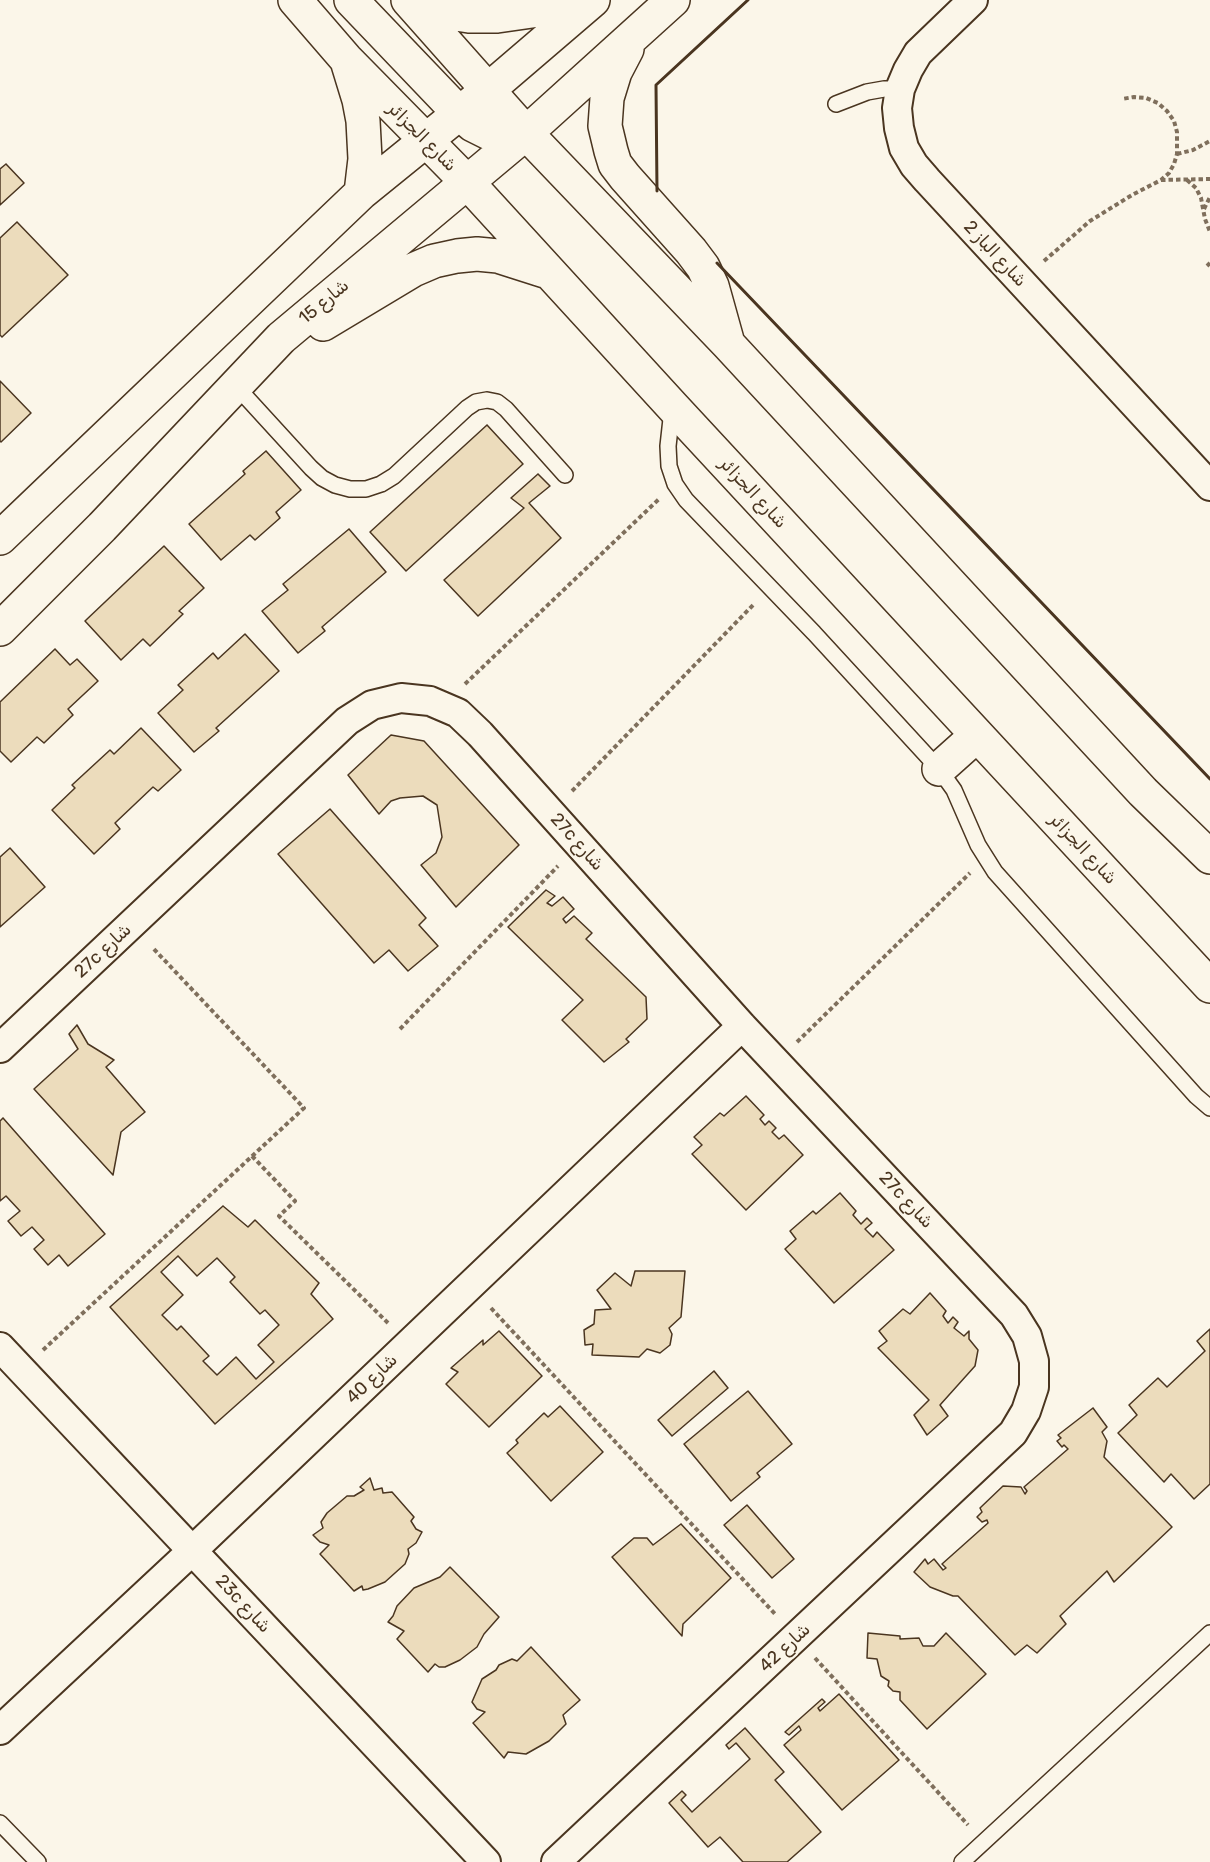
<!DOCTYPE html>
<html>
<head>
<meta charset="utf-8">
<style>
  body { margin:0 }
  canvas { display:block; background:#fbf6e9 }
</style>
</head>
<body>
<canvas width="1210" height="1862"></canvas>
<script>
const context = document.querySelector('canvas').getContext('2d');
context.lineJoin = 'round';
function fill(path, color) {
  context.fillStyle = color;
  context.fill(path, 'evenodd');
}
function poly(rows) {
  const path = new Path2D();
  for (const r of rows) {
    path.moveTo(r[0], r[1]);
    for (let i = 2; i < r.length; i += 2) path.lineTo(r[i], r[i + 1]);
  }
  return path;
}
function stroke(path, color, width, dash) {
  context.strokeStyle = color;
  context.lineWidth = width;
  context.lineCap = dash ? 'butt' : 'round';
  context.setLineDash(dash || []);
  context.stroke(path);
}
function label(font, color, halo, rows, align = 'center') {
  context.font = font + ' Rubik,Cairo,sans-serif';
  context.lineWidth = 4.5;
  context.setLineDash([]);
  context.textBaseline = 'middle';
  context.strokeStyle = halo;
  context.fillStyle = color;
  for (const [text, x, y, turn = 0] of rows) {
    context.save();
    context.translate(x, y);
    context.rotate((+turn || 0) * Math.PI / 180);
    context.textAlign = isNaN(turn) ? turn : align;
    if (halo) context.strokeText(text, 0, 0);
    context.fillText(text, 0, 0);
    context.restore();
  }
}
const building = poly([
  [6,164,24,183,0,205,0,169,6,164],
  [17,222,68,275,2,337,0,335,0,238,17,222],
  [0,381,31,413,1,442,0,441,0,381],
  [487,425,523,464,406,571,370,532,487,425],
  [266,451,301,490,276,512,280,518,255,540,250,535,221,560,189,524,245,474,243,471,266,451],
  [538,474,550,486,529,503,561,538,478,616,444,580,524,508,511,498,538,474],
  [349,529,386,572,322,627,325,631,298,653,262,611,288,590,283,584,349,529],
  [164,546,204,588,179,611,183,614,150,646,143,639,121,660,85,621,164,546],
  [245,634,279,671,216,728,219,731,194,752,158,713,183,690,178,685,213,653,218,659,245,634],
  [55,649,70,665,77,659,98,681,68,709,73,715,44,743,37,737,11,762,0,751,0,702,55,649],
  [141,728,181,770,158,791,153,787,115,823,120,829,94,854,52,810,75,788,72,785,110,750,114,754,141,728],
  [391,735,424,741,519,845,456,907,421,865,436,853,442,837,437,805,423,796,400,798,391,801,379,814,348,775,391,735],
  [330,809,426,918,419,925,438,946,408,971,389,950,374,963,278,854,330,809],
  [10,848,45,887,0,927,0,857,10,848],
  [546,890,555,896,547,903,552,906,563,897,574,909,563,919,566,923,574,916,592,933,586,939,646,997,647,1019,626,1039,629,1042,604,1062,562,1020,583,1000,508,927,546,890],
  [77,1025,88,1044,114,1060,106,1067,145,1112,121,1132,113,1175,34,1089,78,1049,69,1034,77,1025],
  [746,1096,764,1115,760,1119,765,1125,769,1121,776,1128,772,1132,779,1139,784,1135,803,1155,746,1210,692,1154,702,1145,694,1137,720,1113,724,1116,746,1096],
  [3,1118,105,1234,68,1266,59,1255,48,1265,34,1249,44,1240,32,1227,21,1236,8,1221,20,1211,6,1196,0,1201,0,1121,3,1118],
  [840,1193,856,1211,853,1215,861,1224,867,1218,872,1223,865,1229,873,1237,877,1232,894,1250,834,1303,785,1249,796,1239,790,1231,813,1211,816,1214,840,1193],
  [223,1206,248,1227,255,1220,319,1283,311,1294,333,1319,215,1424,110,1307,223,1206],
  [178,1256,197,1276,217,1258,235,1277,230,1282,260,1314,265,1310,279,1325,258,1345,274,1362,256,1379,236,1357,217,1375,203,1361,209,1356,181,1326,177,1330,162,1315,183,1295,161,1272,178,1256],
  [635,1271,685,1271,681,1317,669,1328,672,1334,670,1345,660,1353,647,1349,639,1357,592,1355,593,1344,585,1345,584,1330,594,1324,595,1310,611,1309,597,1290,615,1273,631,1286,635,1271],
  [930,1293,946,1311,943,1316,948,1323,953,1317,958,1322,954,1328,964,1336,969,1331,969,1339,978,1350,975,1366,940,1405,948,1416,927,1435,914,1415,929,1400,878,1348,887,1341,879,1331,903,1309,910,1314,930,1293],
  [1210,1329,1210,1484,1194,1499,1171,1474,1164,1482,1118,1433,1137,1415,1129,1405,1158,1378,1167,1387,1205,1351,1197,1341,1210,1329],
  [499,1331,542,1376,489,1427,446,1384,458,1372,451,1368,483,1340,483,1345,499,1331],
  [714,1371,728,1388,672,1436,658,1420,714,1371],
  [748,1391,792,1444,757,1473,760,1477,731,1501,684,1444,748,1391],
  [560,1406,603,1452,551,1501,507,1453,518,1443,516,1440,544,1413,548,1417,560,1406],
  [1093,1408,1107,1427,1102,1432,1107,1441,1104,1457,1172,1527,1114,1582,1107,1571,1060,1616,1066,1624,1037,1653,1027,1645,1015,1655,958,1596,953,1596,930,1587,914,1572,925,1559,928,1564,934,1559,943,1570,946,1568,942,1564,988,1523,987,1520,982,1522,977,1517,982,1512,980,1508,1003,1486,1021,1487,1025,1494,1027,1491,1024,1487,1068,1449,1064,1445,1062,1447,1057,1441,1061,1438,1058,1435,1093,1408],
  [370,1478,374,1490,382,1488,383,1493,392,1492,414,1517,411,1521,416,1529,422,1532,416,1543,408,1549,409,1554,405,1564,385,1582,368,1589,363,1590,362,1586,354,1591,320,1554,329,1545,320,1542,313,1535,323,1528,321,1522,327,1513,347,1496,354,1496,364,1490,360,1487,370,1478],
  [747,1505,794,1559,772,1578,724,1525,747,1505],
  [681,1524,731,1578,683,1624,682,1636,612,1557,634,1538,647,1538,653,1545,681,1524],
  [450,1567,499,1617,484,1634,477,1647,460,1660,445,1667,439,1667,435,1664,428,1672,397,1639,404,1631,388,1622,393,1616,397,1606,414,1588,440,1577,450,1567],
  [868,1633,900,1636,900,1639,919,1638,923,1646,934,1646,946,1633,986,1674,927,1729,900,1700,900,1692,893,1691,888,1686,889,1681,881,1676,877,1659,867,1658,868,1633],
  [531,1647,580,1700,563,1715,566,1724,549,1741,526,1754,508,1752,504,1758,473,1723,485,1712,477,1709,472,1702,482,1679,496,1670,499,1665,512,1659,517,1661,531,1647],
  [839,1694,899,1760,842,1810,784,1745,801,1730,799,1726,789,1735,785,1732,822,1699,825,1702,818,1708,820,1711,839,1694],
  [745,1728,784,1772,775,1780,821,1832,787,1862,743,1862,720,1837,708,1847,669,1803,682,1791,686,1795,681,1800,692,1812,750,1759,736,1743,729,1749,726,1745,745,1728]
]);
fill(building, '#ecdcbc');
stroke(building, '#4a3520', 1.5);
const lane = poly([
  [836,104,867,92,884,89,900,89],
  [236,386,311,468,322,478,335,485,350,489,366,489,381,484,394,476,467,408,476,402,487,400,497,402,506,409,565,475],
  [672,410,668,446,669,466,675,484,686,500,814,633,939,769,954,790,978,845,995,872,1196,1096,1210,1108],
  [0,1823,38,1862],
  [962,1862,1210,1633]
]);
const street = poly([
  [973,0,918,53,908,70,900,89,897,108,899,128,904,148,914,165,927,180,1210,486],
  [0,1048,347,721,372,705,401,698,430,701,458,713,480,734,742,1026,1014,1315,1027,1336,1034,1361,1034,1387,1026,1411,1013,1433,556,1862],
  [0,1347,486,1862],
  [0,1730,193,1550,742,1026]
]);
const secondary = poly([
  [295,0,346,59,467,182,673,407,1210,986],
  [351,0,459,113,473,125,489,133,507,136,526,133],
  [408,0,526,133,728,344,1143,792,1210,857],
  [416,8,469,16,497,16,553,8,576,0],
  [627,49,615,72,607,98,605,126,611,151,615,164,625,177,691,251,703,267,712,286,727,340],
  [348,64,359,100,363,121,365,159,361,193],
  [323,324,413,270,434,261,457,256,477,254,498,256,545,271],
  [0,538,361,193,488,90,593,0],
  [0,629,102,527,281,338,526,133,673,0],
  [939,769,977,735]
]);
stroke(lane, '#4a3520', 18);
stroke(street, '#4a3520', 32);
stroke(secondary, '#4a3520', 36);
stroke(poly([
  [1177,154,1193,150,1210,141],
  [1161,180,1210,179],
  [1187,180,1196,188,1201,198,1205,219,1210,232],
  [1204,209,1210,197],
  [1044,261,1090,221,1132,195,1161,180,1169,173,1174,164,1177,154,1177,132,1174,121,1167,111,1158,103,1146,98,1134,97,1122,99],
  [1207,266,1210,263],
  [465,684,659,499],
  [572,791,755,603],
  [400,1029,558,866],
  [797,1042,970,873],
  [252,1156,295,1201,279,1216,388,1323],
  [491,1308,776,1615],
  [43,1350,304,1108,152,947],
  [815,1658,968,1825]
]), '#7f6f5c', 4, [4.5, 3]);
stroke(lane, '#fbf6e9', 15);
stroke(street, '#fbf6e9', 28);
stroke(secondary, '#fbf6e9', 33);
stroke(poly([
  [657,191,656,85,748,0],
  [717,263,1210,779]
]), '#4a3520', 3);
label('18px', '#4a3520', '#fbf6e9', [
  ["شارع الجزائر",422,137,45],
  ["شارع الباز 2",995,254,47],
  ["شارع 15",324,302,-40],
  ["شارع الجزائر",753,493,47],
  ["27c شارع",577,842,48],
  ["شارع الجزائر",1083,849,47],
  ["27c شارع",103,951,-43],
  ["27c شارع",906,1200,47],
  ["شارع 40",372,1379,-44],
  ["23c شارع",243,1604,47],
  ["شارع 42",785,1648,-43]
]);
</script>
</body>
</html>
